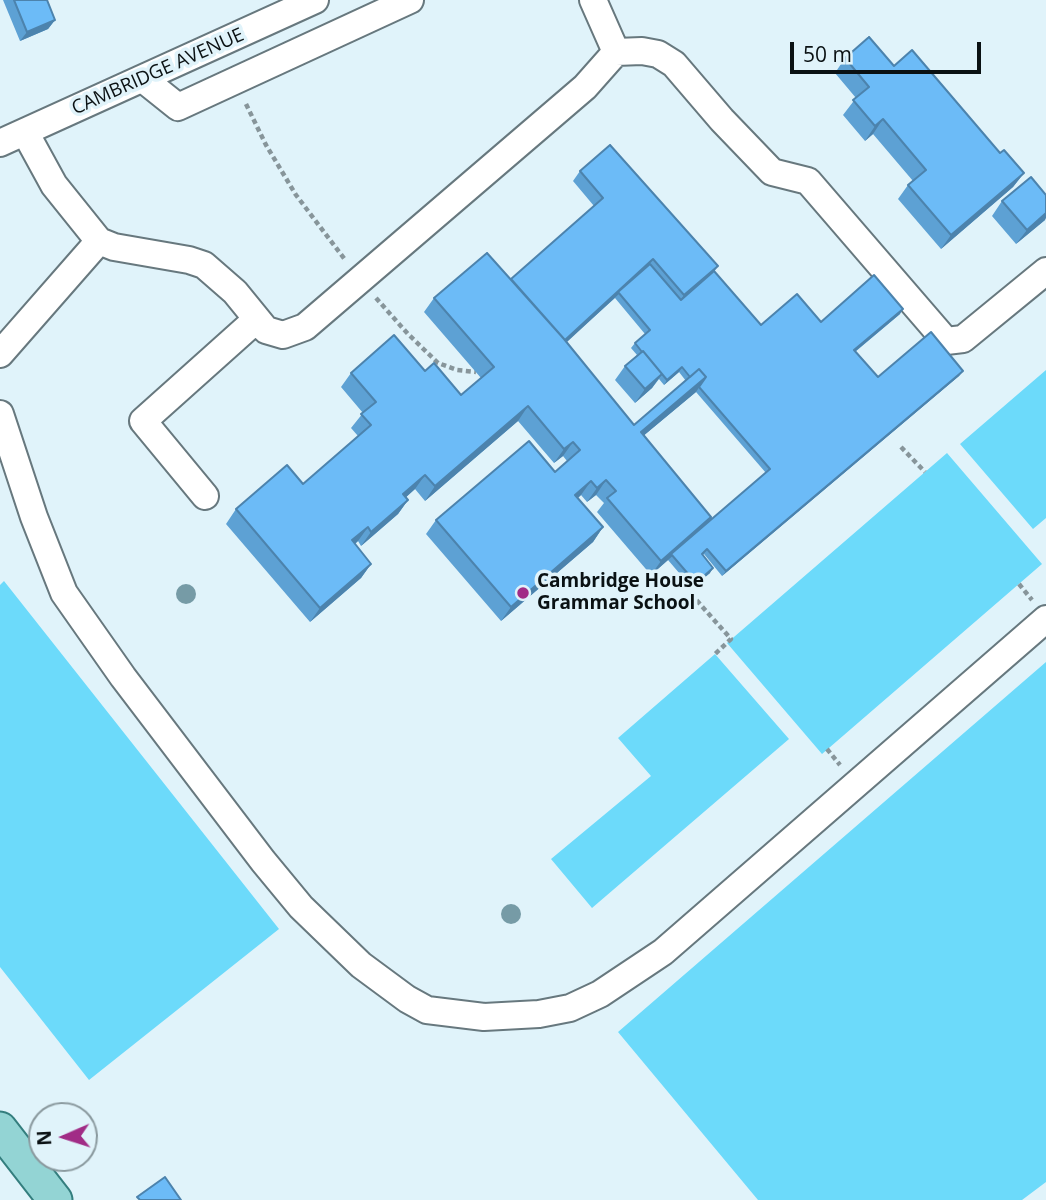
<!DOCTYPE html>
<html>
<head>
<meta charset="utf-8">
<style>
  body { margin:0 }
  #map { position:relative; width:1046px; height:1200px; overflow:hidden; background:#e0f3fa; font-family:"Open Sans",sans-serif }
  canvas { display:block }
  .north { position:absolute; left:28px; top:1102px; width:70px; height:70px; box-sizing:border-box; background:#e0f3fa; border:2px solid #8a999e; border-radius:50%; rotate:267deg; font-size:19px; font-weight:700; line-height:28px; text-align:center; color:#0a1113 }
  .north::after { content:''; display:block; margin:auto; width:24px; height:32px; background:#a12c86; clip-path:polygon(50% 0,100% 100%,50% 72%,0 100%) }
  .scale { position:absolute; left:790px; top:42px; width:191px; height:32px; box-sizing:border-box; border:4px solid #0a1113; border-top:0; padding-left:9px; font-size:21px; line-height:24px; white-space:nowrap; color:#0a1113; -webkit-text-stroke:5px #e0f3fa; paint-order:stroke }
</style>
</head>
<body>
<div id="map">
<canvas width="1046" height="1200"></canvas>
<div class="north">N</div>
<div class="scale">50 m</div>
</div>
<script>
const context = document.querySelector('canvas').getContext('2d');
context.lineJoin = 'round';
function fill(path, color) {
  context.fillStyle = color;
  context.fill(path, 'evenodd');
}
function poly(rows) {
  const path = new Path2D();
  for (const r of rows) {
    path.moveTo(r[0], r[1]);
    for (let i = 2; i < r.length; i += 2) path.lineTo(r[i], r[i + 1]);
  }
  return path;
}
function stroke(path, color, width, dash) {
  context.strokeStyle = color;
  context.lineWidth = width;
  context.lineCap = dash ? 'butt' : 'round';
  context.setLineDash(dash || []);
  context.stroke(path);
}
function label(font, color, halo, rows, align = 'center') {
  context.font = font + ' "Open Sans",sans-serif';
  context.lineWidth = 7;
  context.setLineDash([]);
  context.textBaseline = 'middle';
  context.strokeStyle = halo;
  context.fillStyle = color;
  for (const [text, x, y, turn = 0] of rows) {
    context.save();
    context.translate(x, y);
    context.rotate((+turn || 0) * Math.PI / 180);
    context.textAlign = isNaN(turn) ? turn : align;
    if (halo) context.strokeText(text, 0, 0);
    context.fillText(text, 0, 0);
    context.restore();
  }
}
fill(poly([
  [1046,370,1046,518,1033,529,960,444],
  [947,453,1042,564,822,754,727,643],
  [4,581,279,929,89,1080,0,967,0,585],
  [715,654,789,739,592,908,551,859,651,776,618,738],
  [1046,662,1046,1182,1022,1200,758,1200,618,1032]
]), '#6cdafa');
const minor = poly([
  [616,52,642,51,658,54,674,64,722,120,772,172,808,181,946,341,963,339,1046,271],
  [143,79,178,107,410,0],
  [25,132,54,185,99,241,114,247,189,260,204,265,235,292,266,330,283,335,305,327,585,87,616,52,593,0],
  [0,143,315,0],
  [0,354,99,241],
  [0,414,34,517,64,593,123,677,263,861,301,907,361,965,407,999,427,1010,484,1017,539,1014,570,1008,600,994,663,952,1046,619],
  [205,496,143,421,257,319]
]);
const major = poly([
  [0,1129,55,1200]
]);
stroke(minor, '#67787e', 30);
stroke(major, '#347e7e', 37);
stroke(poly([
  [246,104,266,145,296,195,346,261],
  [376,298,408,334,438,363,457,370,476,372],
  [901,447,925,472],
  [1019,584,1032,600],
  [691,594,731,639,715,654],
  [827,749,840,765]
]), '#87959a', 4.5, [5, 3.5]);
stroke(minor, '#fff', 26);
stroke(major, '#93d4d4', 33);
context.fillStyle = '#769ba6';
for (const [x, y] of [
  [186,594],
  [511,914]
]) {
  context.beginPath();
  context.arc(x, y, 10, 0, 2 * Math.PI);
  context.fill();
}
fill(poly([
  [3,0,47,0,55,20,48,29,20,41],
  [845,58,894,66,1024,173,1013,187,941,249,898,199,908,185,913,181,873,134,865,141,843,115,856,98,835,73],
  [580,171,714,271,761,325,821,322,900,314,855,352,878,377,963,371,959,376,722,576,704,554,703,555,710,573,692,588,668,560,651,575,597,512,604,503,596,495,587,502,581,495,578,498,603,527,593,542,501,621,426,534,436,520,555,472,567,461,563,456,554,463,518,421,425,501,415,489,406,497,408,500,398,514,361,546,358,541,355,544,371,564,361,578,310,622,226,524,236,509,303,484,358,436,351,428,363,413,341,387,351,373,425,371,461,395,481,378,424,312,434,298,511,279,594,206,573,181],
  [615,298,645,334,635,343,631,348,637,355,625,366,615,380,635,403,652,388,659,379,664,385,679,372,686,381,634,425,566,342],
  [696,392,766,473,705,525,711,517,643,436],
  [1002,201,1045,220,1016,244,992,216]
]), '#5da1d4');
fill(poly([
  [55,20,48,29,20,41,27,32],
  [883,119,873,134,865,141,875,126],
  [1024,173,1013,187,941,249,951,235],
  [1046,213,1046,218,1045,220,1016,244,1027,230],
  [653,259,646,269,554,354,561,344],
  [718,266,711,276,677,305,684,295],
  [903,309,900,314,851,355,854,350],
  [682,367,679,372,664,385,667,380],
  [963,371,959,376,722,576,726,571],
  [662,374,652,388,635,403,645,389],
  [706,377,696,392,630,447,641,432],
  [528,406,518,421,425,501,435,486],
  [573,442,563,456,554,463,564,449],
  [425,475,415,489,393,509,403,494],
  [606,480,596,495,587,502,597,488],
  [591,481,581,495,565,509,575,495],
  [408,500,398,514,361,546,371,532],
  [711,517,701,531,651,575,661,561],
  [368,527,358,541,342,555,352,540],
  [603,527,593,542,501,621,511,607],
  [371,564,361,578,310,622,320,608],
  [713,568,710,573,692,588,696,583]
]), '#4c83ad');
const building = poly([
  [14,0,47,0,55,20,27,32,14,0],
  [869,37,894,66,912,50,1000,153,1004,150,1024,173,951,235,908,185,926,170,883,119,875,126,853,100,869,87,845,58,869,37],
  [610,145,718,266,684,295,653,259,565,340,511,279,603,198,580,171,610,145],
  [1031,177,1046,195,1046,213,1027,230,1002,201,1031,177],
  [487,253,564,339,634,425,699,369,706,377,641,432,711,517,661,561,607,498,616,491,606,480,597,488,591,481,575,495,603,527,511,607,436,520,529,441,555,472,580,450,573,442,564,449,528,406,435,486,425,475,403,494,408,500,371,532,368,527,352,540,371,564,320,608,236,509,287,465,303,484,371,425,361,414,376,402,351,373,394,335,425,371,434,363,461,395,494,367,434,298,487,253],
  [650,264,681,300,714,271,761,325,797,294,821,322,874,275,903,309,854,350,878,377,931,332,963,371,726,571,707,549,702,554,713,568,696,583,671,554,770,469,699,387,706,377,699,369,690,377,682,367,667,380,643,351,642,352,635,343,650,330,618,292,650,264],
  [643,351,662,374,645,389,625,366,643,351],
  [165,1177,181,1200,140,1200,137,1197,165,1177]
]);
fill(building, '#6cbbf7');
stroke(building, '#4c83ad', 2);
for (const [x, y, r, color] of [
  [523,593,7,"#a12c86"]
]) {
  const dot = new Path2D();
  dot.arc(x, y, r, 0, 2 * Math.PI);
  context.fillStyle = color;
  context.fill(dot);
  stroke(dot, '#e0f3fa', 2.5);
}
label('19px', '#0a1113', '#e0f3fa', [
  ["CAMBRIDGE AVENUE",158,72,-24]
]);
label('bold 19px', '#0a1113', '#e0f3fa', [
  ["Cambridge House",537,582],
  ["Grammar School",537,604]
], 'left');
</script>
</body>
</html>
